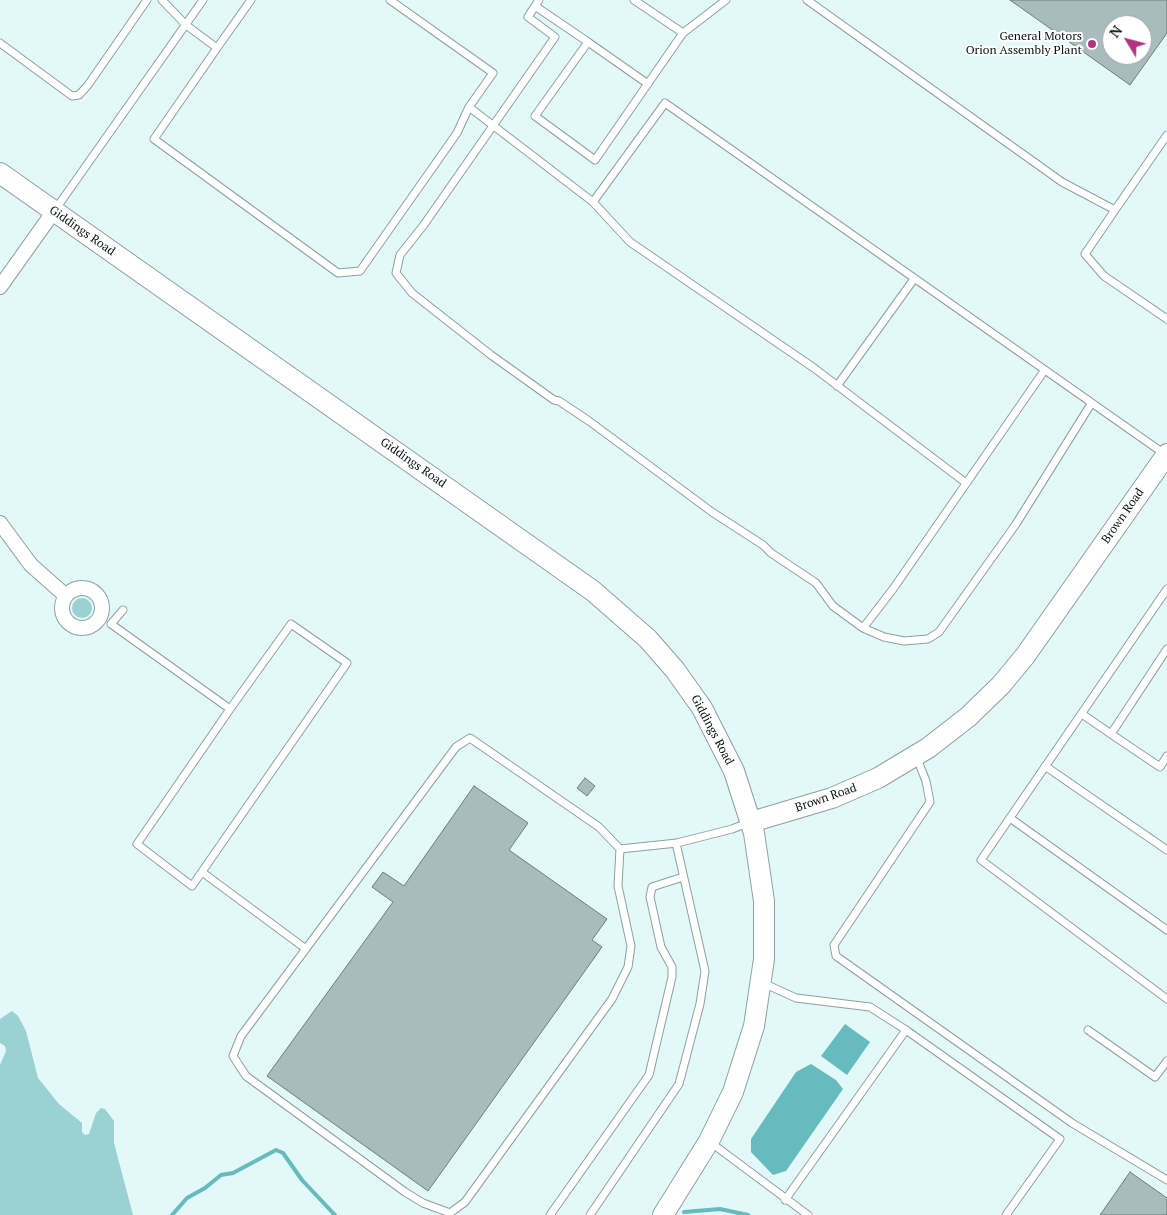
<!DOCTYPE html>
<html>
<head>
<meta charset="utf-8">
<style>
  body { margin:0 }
  #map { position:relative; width:1167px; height:1215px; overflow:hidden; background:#e3f8f8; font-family:"PT Serif",serif }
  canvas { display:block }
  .north { position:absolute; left:1102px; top:15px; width:50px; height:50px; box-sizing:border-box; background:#fff; border:1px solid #9da0a0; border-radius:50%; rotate:307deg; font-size:14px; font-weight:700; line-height:20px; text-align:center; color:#091111 }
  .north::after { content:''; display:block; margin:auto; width:18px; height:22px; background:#b23381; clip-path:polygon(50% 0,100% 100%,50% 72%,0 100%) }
</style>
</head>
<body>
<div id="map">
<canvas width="1167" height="1215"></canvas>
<div class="north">N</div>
</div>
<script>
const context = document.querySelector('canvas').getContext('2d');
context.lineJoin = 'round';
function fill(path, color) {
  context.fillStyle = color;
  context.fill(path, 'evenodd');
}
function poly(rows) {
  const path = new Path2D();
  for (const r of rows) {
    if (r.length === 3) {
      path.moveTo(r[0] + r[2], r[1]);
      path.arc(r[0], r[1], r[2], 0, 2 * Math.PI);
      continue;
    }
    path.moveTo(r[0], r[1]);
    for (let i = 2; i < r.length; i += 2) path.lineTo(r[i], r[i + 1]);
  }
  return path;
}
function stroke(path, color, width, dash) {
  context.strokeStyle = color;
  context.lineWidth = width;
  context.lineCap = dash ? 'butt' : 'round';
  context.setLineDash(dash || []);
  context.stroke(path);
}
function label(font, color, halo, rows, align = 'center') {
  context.font = font + ' "PT Serif",serif';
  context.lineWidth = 4;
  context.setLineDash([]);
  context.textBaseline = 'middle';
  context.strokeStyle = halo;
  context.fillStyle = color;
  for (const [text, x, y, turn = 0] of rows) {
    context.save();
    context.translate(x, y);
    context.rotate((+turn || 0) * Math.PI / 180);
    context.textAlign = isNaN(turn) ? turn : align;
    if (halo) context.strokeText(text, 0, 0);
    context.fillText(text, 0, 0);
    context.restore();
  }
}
fill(poly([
  [82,608,10],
  [12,1011,18,1016,26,1031,38,1078,59,1104,82,1123,82,1132,85,1135,89,1134,96,1113,101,1108,105,1109,114,1121,114,1143,133,1215,0,1215,0,1065,6,1051,5,1046,0,1043,0,1019]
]), '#9ad1d2');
fill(poly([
  [845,1024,870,1042,847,1075,821,1056],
  [811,1064,836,1080,843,1089,786,1171,773,1175,751,1152,751,1139,796,1072]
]), '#65bbbd');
stroke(poly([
  [684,1212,720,1209,748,1215],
  [172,1215,187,1198,205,1188,221,1175,233,1173,276,1150,283,1153,302,1180,335,1215]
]), '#65bbbd', 4);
const building = poly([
  [1010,0,1167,0,1167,33,1130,85,1010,0],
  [1112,25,1142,25,1142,55,1112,55,1112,25],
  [585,778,595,786,587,796,577,788,585,778],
  [474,786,528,823,509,850,607,919,592,940,602,947,428,1191,267,1076,393,902,372,887,383,872,404,886,474,786],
  [1130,1172,1167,1198,1167,1215,1100,1215,1130,1172]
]);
fill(building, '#a8bcbd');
stroke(building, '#6b7e7f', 1);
const service = poly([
  [162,0,186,25,217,48,251,0],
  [390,0,493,73,469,107,593,202,630,242,814,368,966,483],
  [539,0,535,6,588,42,535,116,595,160,683,33,726,0],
  [634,0,683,33],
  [807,0,1062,182,1115,210,1167,135],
  [535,6,528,17,555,37,423,226,400,255,396,273,412,293,491,355,554,400,559,401,589,421,712,512,763,545,771,553,816,583,833,606,863,628,884,637,904,641,928,639,939,632,1016,524,1091,404],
  [588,42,648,84],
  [0,43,72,96,79,95,88,85,147,0],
  [217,48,154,139,338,273,360,271,457,133,469,107],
  [593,202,665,103,1166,455],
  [55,210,203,0],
  [1115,210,1085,254,1104,276,1167,319],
  [837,386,914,279],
  [1167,589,981,860,1167,999],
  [123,610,111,624,230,709,291,624,347,663,192,886,137,844,230,709],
  [863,628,893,589,1044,371],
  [1082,714,1111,734,1167,649],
  [1111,734,1160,767,1167,756],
  [916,756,926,781,930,802,834,945,836,956,1072,1123,1167,1180],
  [1045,766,1167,850],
  [1010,818,1167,930],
  [620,849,618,886,631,946,628,967,612,999,465,1202,450,1213,423,1203,405,1192,246,1076,233,1056,241,1036,456,747,470,738,599,827,620,849,677,843,732,829,750,822],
  [202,872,306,949],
  [763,983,796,998,870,1007,906,1030,785,1200],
  [906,1030,1060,1139,1006,1215],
  [1088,1030,1155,1077,1167,1061],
  [710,1142,808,1215],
  [550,1215,649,1075,672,977,672,967,661,947,650,897,652,887,683,877],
  [590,1215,679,1084,700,1004,705,971,676,843]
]);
const minor = poly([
  [0,287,54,211],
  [0,523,31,565,66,596],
  [82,608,20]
]);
const secondary = poly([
  [0,173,593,591,648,639,675,670,702,708,734,771,754,833,764,901,764,959,754,1026,733,1092,709,1141,663,1215],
  [751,822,832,798,878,778,928,748,968,717,1001,685,1025,656,1167,454]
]);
stroke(service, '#8da0a1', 9);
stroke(minor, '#8da0a1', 16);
stroke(secondary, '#8da0a1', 22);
stroke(service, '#fff', 7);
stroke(minor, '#fff', 14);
stroke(secondary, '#fff', 20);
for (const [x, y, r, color] of [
  [1092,44,5,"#b23381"]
]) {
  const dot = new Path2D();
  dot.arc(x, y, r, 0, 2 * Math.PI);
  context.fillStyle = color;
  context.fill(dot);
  stroke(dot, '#fff', 2);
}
label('12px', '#091111', '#fff', [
  ["General Motors",1082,37],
  ["Orion Assembly Plant",1082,51]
], 'right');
label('12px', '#091111', '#fff', [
  ["Giddings Road",82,231,35],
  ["Giddings Road",413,463,35],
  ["Brown Road",1123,516,-55],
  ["Giddings Road",712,730,62],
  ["Brown Road",826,798,-19]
]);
</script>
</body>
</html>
